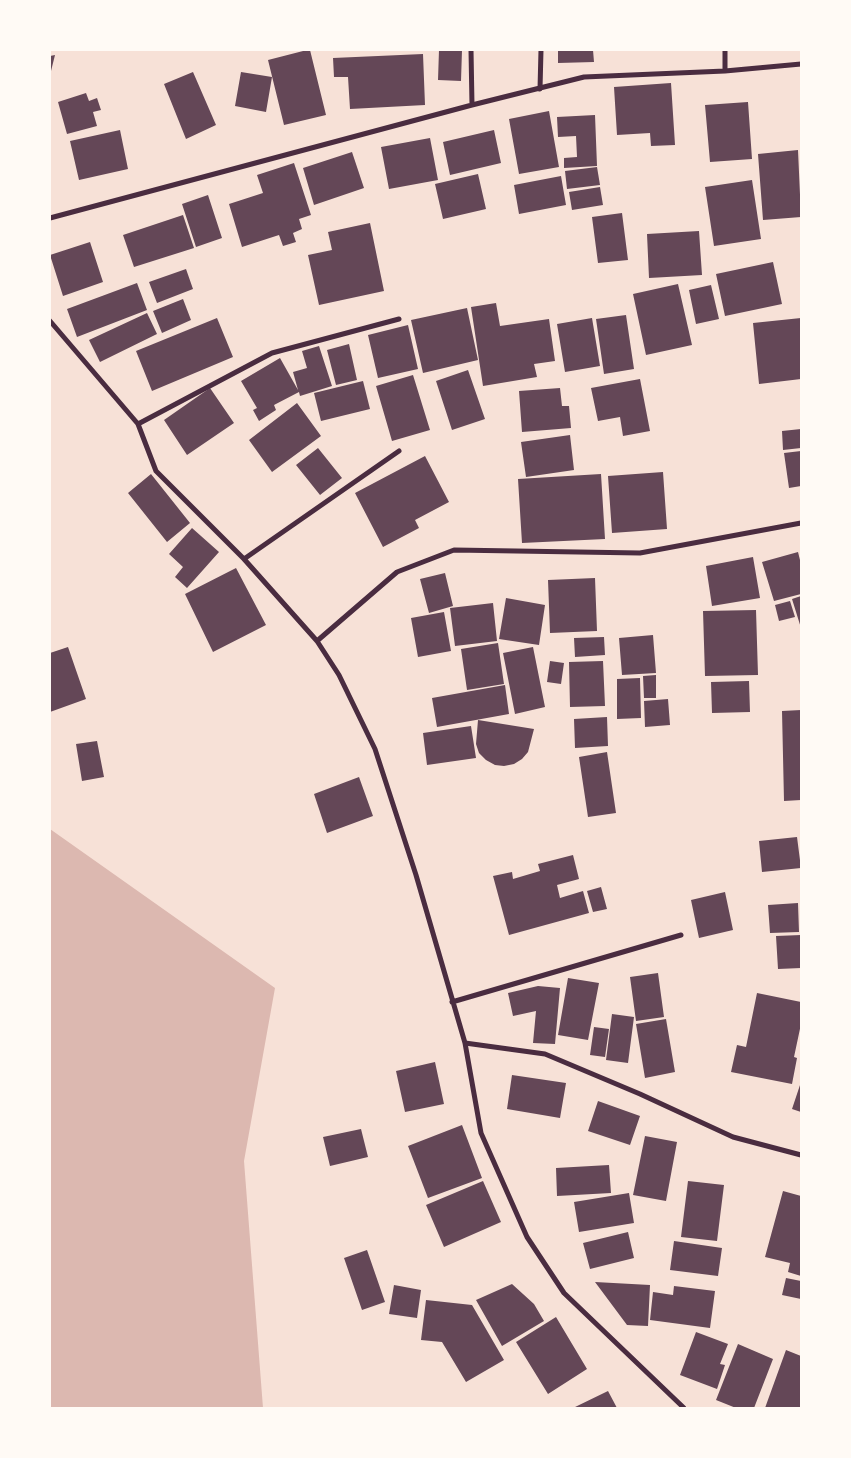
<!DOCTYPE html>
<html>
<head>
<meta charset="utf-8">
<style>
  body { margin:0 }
  #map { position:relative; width:851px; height:1458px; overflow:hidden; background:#f7e1d7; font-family:Commissioner,sans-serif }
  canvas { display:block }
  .frame { position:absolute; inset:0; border:51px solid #fffaf5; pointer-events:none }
</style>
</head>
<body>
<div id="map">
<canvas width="851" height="1458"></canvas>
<div class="frame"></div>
</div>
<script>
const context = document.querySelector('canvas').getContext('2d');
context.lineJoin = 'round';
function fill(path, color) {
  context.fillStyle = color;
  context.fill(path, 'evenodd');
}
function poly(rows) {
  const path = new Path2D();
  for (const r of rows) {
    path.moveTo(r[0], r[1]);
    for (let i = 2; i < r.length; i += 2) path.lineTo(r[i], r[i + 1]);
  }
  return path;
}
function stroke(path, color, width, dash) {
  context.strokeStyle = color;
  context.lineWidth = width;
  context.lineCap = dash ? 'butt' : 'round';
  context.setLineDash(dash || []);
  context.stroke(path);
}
fill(poly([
  [50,829,275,988,244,1161,263,1408,50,1408]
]), '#dcb8b0');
fill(poly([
  [307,50,310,50,326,115,284,125,268,60],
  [439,50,462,50,461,81,438,80],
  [558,50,593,50,594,62,558,63],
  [423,54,425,105,350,109,348,77,334,77,333,58],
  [55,55,51,71,50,71,50,56],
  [193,72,216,125,186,139,164,84],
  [241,72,272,77,266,112,235,106],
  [671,83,675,145,651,146,650,133,617,135,614,87],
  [86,93,89,101,97,98,101,110,93,112,97,126,67,134,58,102],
  [748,102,752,159,710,162,705,105],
  [549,111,559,167,519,174,509,119],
  [595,115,597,166,564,168,564,158,577,157,576,136,558,137,557,117],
  [120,130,128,169,79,180,70,141],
  [494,130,501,163,450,175,443,142],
  [430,138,438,180,389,189,381,147],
  [798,150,801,217,763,220,758,154],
  [352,152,364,188,314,205,303,168],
  [294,163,311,215,299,219,302,229,293,233,296,242,283,246,279,235,242,247,229,204,263,193,257,175],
  [597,167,600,185,567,189,565,171],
  [478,174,486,209,443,219,435,184],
  [561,176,566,205,519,214,514,185],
  [752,180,761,239,714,246,705,187],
  [600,187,603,205,572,210,569,192],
  [208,195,222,238,196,247,182,204],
  [622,213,628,260,598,263,592,217],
  [183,215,194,248,134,267,123,235],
  [370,223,384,291,319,305,308,255,332,250,328,232],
  [699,231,702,275,649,278,647,234],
  [90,242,103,282,63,296,50,255],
  [773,262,782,304,725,316,716,274],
  [186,269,193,289,157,303,149,282],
  [137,283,147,310,77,337,67,309],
  [678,284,692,345,646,355,633,294],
  [711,285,719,319,696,324,689,290],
  [183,299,191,320,162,333,153,311],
  [496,303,500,326,549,319,555,361,534,364,537,377,483,386,471,307],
  [467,308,478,360,423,373,411,320],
  [147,313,157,334,100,362,89,340],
  [626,315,634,369,604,374,596,319],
  [217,318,233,357,152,391,136,351],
  [592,318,600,366,565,372,557,324],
  [801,318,801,379,759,384,753,323],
  [408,325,418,369,378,378,368,335],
  [349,344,357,380,336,385,327,350],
  [319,346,332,386,300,396,299,392,274,405,276,410,259,421,253,410,257,408,241,381,280,358,298,390,293,372,307,368,302,351],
  [468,370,485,419,452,430,436,381],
  [413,375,430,430,392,441,376,386],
  [640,379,650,431,623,436,620,417,598,421,591,388],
  [363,381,370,409,321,421,314,393],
  [210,388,234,423,187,455,164,420],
  [560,388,562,406,569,406,571,428,522,432,519,391],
  [297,403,321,436,272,472,249,440],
  [801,429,801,448,783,450,782,431],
  [570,435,574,470,526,477,521,442],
  [318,448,342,478,320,495,296,465],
  [801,451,801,486,789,488,784,453],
  [425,456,449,502,415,520,419,528,383,547,355,493],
  [663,472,667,529,612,533,608,476],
  [151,474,190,523,167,542,128,493],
  [601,474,605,539,522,543,518,479],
  [192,528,219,552,187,588,175,577,183,567,169,554],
  [798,552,801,564,801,594,774,601,762,562],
  [753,557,760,598,712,606,706,566],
  [236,568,266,625,213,652,185,594],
  [445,573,453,606,429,613,420,579],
  [595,578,597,631,550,633,548,580],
  [801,596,801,628,792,599],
  [506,598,545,605,539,645,499,639],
  [790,601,795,617,779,621,775,605],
  [493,603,497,641,455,646,450,608],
  [756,610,758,675,705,676,703,611],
  [444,612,451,651,418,657,411,618],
  [653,635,656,673,622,675,619,638],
  [604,637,605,655,575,657,574,638],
  [498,643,504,684,467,690,461,649],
  [68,647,86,699,50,712,50,653],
  [533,647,545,707,515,714,503,653],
  [550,661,564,663,561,684,547,682],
  [603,661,605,706,570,707,569,662],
  [656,675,656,698,644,698,643,676],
  [640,678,641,718,617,719,617,679],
  [749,681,750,712,712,713,711,682],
  [505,685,509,714,437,727,432,698],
  [668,699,670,725,645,727,644,701],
  [801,710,801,800,784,801,782,711],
  [607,717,608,746,575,748,574,719],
  [478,720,534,729,528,752,522,759,514,764,504,766,495,765,486,760,479,753,476,744],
  [471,726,476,758,427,765,423,733],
  [97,741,104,777,82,781,76,744],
  [607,752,616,813,588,817,579,757],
  [359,777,373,816,327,833,314,794],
  [797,837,801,868,762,872,759,841],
  [573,855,579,879,557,885,560,898,583,891,589,913,509,935,493,876,512,872,513,879,540,871,538,864],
  [601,887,607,909,593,912,587,891],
  [725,892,733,930,699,938,691,900],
  [798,903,799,932,770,933,768,905],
  [801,935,801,968,778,969,776,936],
  [658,973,664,1017,636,1021,630,977],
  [568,978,599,983,588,1040,558,1035],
  [538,986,560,988,555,1044,533,1043,536,1011,513,1016,508,993],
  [757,993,801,1002,801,1024,794,1057,797,1058,792,1084,731,1072,737,1045,746,1047],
  [612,1014,634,1017,628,1063,606,1060],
  [666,1019,675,1072,645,1078,636,1024],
  [594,1027,609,1029,605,1057,590,1055],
  [435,1062,444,1104,405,1112,396,1071],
  [512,1075,566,1083,560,1118,507,1109],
  [801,1082,801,1112,792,1109],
  [598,1101,640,1116,630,1145,588,1131],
  [462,1125,482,1178,428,1198,408,1146],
  [361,1129,368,1157,330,1166,323,1137],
  [645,1136,677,1142,666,1201,633,1195],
  [609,1165,611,1193,557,1196,556,1168],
  [483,1181,501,1222,444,1247,426,1205],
  [688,1181,724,1185,717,1241,681,1237],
  [783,1191,801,1196,801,1276,788,1272,790,1263,765,1257],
  [629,1193,634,1223,579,1232,574,1202],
  [628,1232,634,1258,590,1269,583,1243],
  [674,1241,722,1248,718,1276,670,1270],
  [367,1250,385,1302,362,1310,344,1258],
  [786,1278,801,1281,801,1299,782,1295],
  [595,1282,650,1285,648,1326,627,1325],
  [512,1284,534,1304,544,1321,502,1346,476,1300],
  [394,1285,421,1290,417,1318,389,1314],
  [674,1286,715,1291,710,1328,650,1320,653,1292,673,1295],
  [426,1300,472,1305,504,1360,466,1382,442,1342,421,1340],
  [556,1317,587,1369,548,1394,516,1342],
  [696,1332,728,1344,720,1364,725,1365,717,1389,680,1375],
  [738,1344,773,1359,754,1408,736,1408,716,1400],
  [786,1350,801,1356,801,1408,765,1408],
  [608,1391,617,1408,573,1408]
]), '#644757');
stroke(poly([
  [471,50,472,105],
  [725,50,725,71],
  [540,89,541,50],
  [50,218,472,105,584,77,725,71,801,64],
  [50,321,138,424,156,471,244,559,317,641,339,675,375,749,416,875,465,1043,481,1133,527,1237,564,1293,684,1408],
  [138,424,272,353,399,319],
  [244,559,399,451],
  [317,641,397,572,454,550,640,553,801,523],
  [452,1002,681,935],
  [465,1043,545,1054,640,1094,733,1137,801,1155]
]), '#4a2c40', 5);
</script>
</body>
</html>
